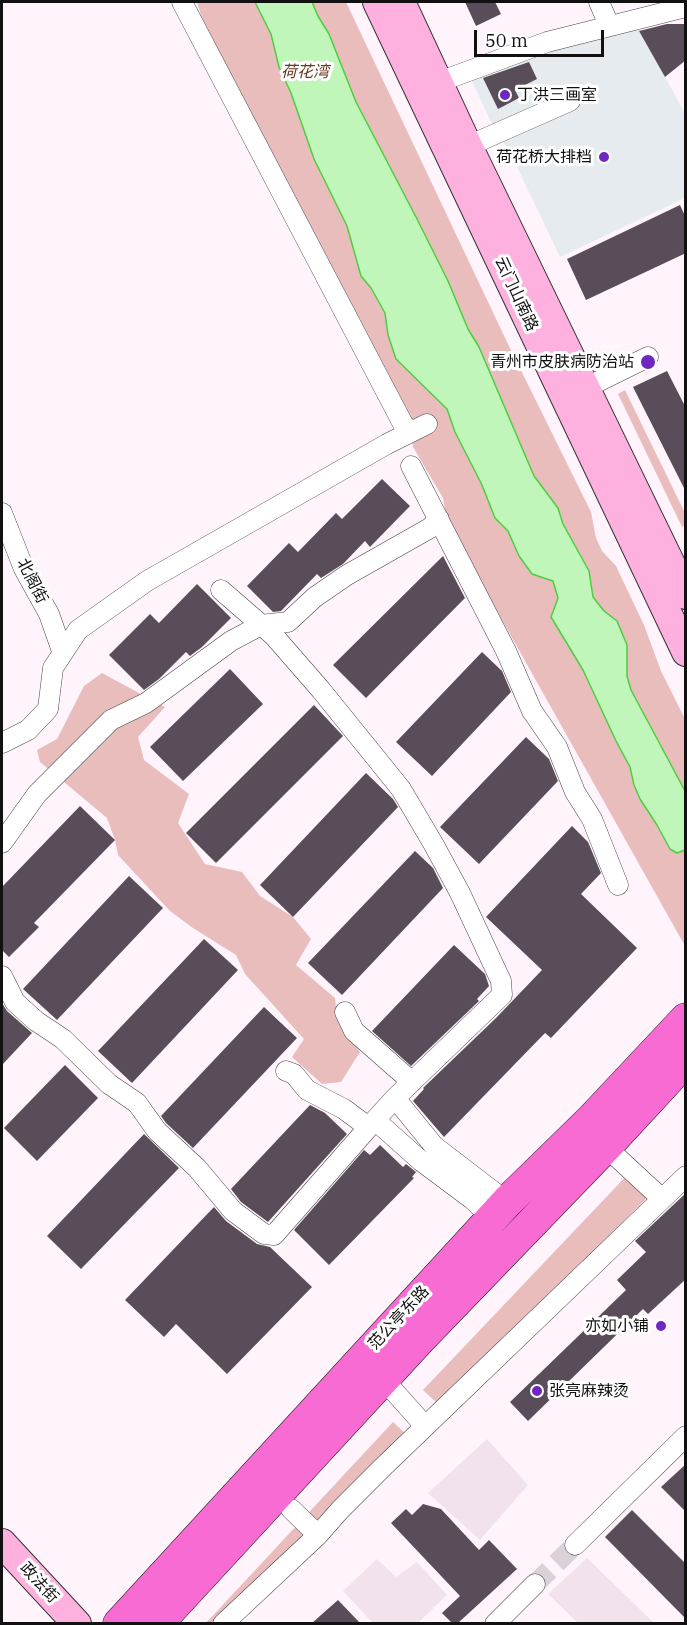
<!DOCTYPE html>
<html>
<head>
<meta charset="utf-8">
<style>
  body { margin:0 }
  #map { position:relative; width:687px; height:1625px; overflow:hidden; background:#fff4fc; font-family:"IBM Plex Serif",serif }
  canvas { display:block }
  .frame { position:absolute; inset:0; border:3px solid #111; pointer-events:none }
  .scale { position:absolute; left:474px; top:30px; width:130px; height:27px; box-sizing:border-box; border:3px solid #111; border-top:0; padding-left:8px; font-size:18px; line-height:21px; white-space:nowrap; color:#111; -webkit-text-stroke:4px #fff; paint-order:stroke }
</style>
</head>
<body>
<div id="map">
<canvas width="687" height="1625"></canvas>
<div class="frame"></div>
<div class="scale">50 m</div>
</div>
<script>
const context = document.querySelector('canvas').getContext('2d');
context.lineJoin = 'round';
function fill(path, color) {
  context.fillStyle = color;
  context.fill(path, 'evenodd');
}
function poly(rows) {
  const path = new Path2D();
  for (const r of rows) {
    path.moveTo(r[0], r[1]);
    for (let i = 2; i < r.length; i += 2) path.lineTo(r[i], r[i + 1]);
  }
  return path;
}
function stroke(path, color, width, dash) {
  context.strokeStyle = color;
  context.lineWidth = width;
  context.lineCap = dash ? 'butt' : 'round';
  context.setLineDash(dash || []);
  context.stroke(path);
}
function label(font, color, halo, rows, align = 'center') {
  context.font = font + ' "IBM Plex Serif","Noto Sans SC",serif';
  context.lineWidth = 6;
  context.setLineDash([]);
  context.textBaseline = 'middle';
  context.strokeStyle = halo;
  context.fillStyle = color;
  for (const [text, x, y, turn = 0] of rows) {
    context.save();
    context.translate(x, y);
    context.rotate((+turn || 0) * Math.PI / 180);
    context.textAlign = isNaN(turn) ? turn : align;
    if (halo) context.strokeText(text, 0, 0);
    context.fillText(text, 0, 0);
    context.restore();
  }
}
fill(poly([
  [637,27,685,113,685,198,560,257,508,148,497,135,471,79,523,54]
]), '#e6ebef');
fill(poly([
  [197,2,346,2,507,342,591,512,596,538,602,551,616,566,644,625,661,671,685,719,685,946,447,522,443,498,413,447,411,432,201,15],
  [625,390,685,513,685,525,682,527,618,394],
  [102,673,165,707,138,737,144,760,189,794,178,823,205,864,242,872,260,896,293,917,311,939,296,965,335,998,337,1017,360,1052,341,1082,322,1084,292,1057,304,1039,245,974,236,955,193,928,170,911,118,855,115,840,107,818,40,762,37,750,57,739,84,686],
  [631,1171,651,1194,439,1405,423,1390],
  [393,1422,406,1434,217,1623,205,1624]
]), '#eabdbd');
fill(poly([
  [487,1439,528,1485,480,1540,428,1493],
  [587,1558,654,1623,578,1623,548,1594],
  [377,1559,396,1577,417,1562,447,1595,418,1623,373,1623,343,1591]
]), '#f1e2ed');
const water = poly([
  [255,2,312,2,318,16,329,34,356,102,416,217,448,281,468,329,479,347,534,476,558,508,563,524,589,571,593,597,604,611,617,621,627,645,627,676,631,690,685,791,685,850,677,853,670,849,657,825,640,799,634,785,630,767,616,741,583,670,551,617,558,598,553,581,532,574,519,556,508,531,495,518,482,485,455,432,447,409,396,359,388,335,385,313,371,288,361,276,347,226,314,159,291,93,279,67,271,34,255,2]
]);
fill(water, '#c0f6b9');
stroke(water, '#4dce40', 1.5);
fill(poly([
  [465,2,495,2,501,14,476,26],
  [667,24,686,24,686,60,665,77,639,31],
  [529,62,537,79,515,90,519,98,498,109,483,78],
  [680,205,686,218,686,253,586,300,567,259],
  [667,371,686,408,686,492,633,387],
  [382,479,410,506,370,547,365,541,343,564,321,578,317,574,281,611,273,612,247,586,289,543,298,552,336,513,342,519],
  [443,556,465,598,366,698,333,665],
  [197,584,231,618,202,647,190,656,186,652,159,679,144,690,109,655,150,614,159,623],
  [482,652,502,671,511,692,432,776,396,742],
  [230,669,263,704,183,781,150,747],
  [314,705,343,736,216,863,186,833],
  [526,737,549,759,558,781,479,864,440,827],
  [366,773,393,799,398,807,293,917,260,885],
  [80,806,115,840,34,923,39,927,9,957,2,950,2,887],
  [572,826,588,842,601,873,581,894,637,948,551,1038,545,1033,444,1137,413,1101,424,1089,423,1088,496,1018,542,970,486,917],
  [415,851,433,868,443,888,342,995,308,963],
  [129,876,163,908,57,1020,23,989],
  [204,939,238,970,132,1083,98,1051],
  [454,945,485,974,489,986,477,999,479,1001,411,1066,372,1031],
  [2,1003,7,1011,32,1033,2,1065],
  [264,1007,297,1038,193,1148,166,1123,161,1116],
  [65,1065,98,1098,37,1161,4,1128],
  [310,1105,325,1113,347,1134,268,1222,241,1202,231,1189],
  [144,1134,179,1168,81,1269,47,1236],
  [380,1145,403,1167,406,1164,416,1172,412,1177,414,1178,329,1265,294,1230,364,1150,370,1155],
  [686,1193,686,1279,648,1314,643,1309,528,1421,510,1402,626,1290,617,1280,646,1252,635,1241],
  [214,1207,226,1221,257,1244,270,1247,312,1287,227,1374,176,1324,164,1337,125,1300],
  [686,1464,686,1512,661,1487],
  [423,1504,441,1509,479,1550,489,1540,517,1569,458,1623,452,1623,442,1613,460,1596,391,1523,406,1509,412,1515],
  [632,1510,686,1564,686,1619,605,1537],
  [338,1600,360,1623,312,1623]
]), '#584d59');
stroke(poly([
  [535,1584,575,1545]
]), '#dbd2d9', 20, [20, 10]);
const street = poly([
  [182,2,403,424,411,432],
  [599,2,609,25],
  [439,82,547,42,686,7],
  [468,146,570,101],
  [585,388,648,357],
  [411,466,506,651,532,711,557,747,575,792,592,819,618,885],
  [2,513,24,569,49,614,62,651],
  [221,590,274,636,321,690,401,789,434,845,460,893,501,981,502,995,395,1098],
  [2,743,28,730,48,709,53,668,78,630,147,581,387,444,427,424],
  [2,843,37,794,111,720,146,703,231,641,261,625,288,622,315,597,347,575,430,528,439,519],
  [2,976,15,1002,36,1021,63,1039,109,1084,137,1103,157,1131,197,1168,233,1211,264,1234,274,1235,375,1120],
  [345,1012,354,1031,412,1082],
  [286,1071,294,1074,307,1090,344,1109,368,1127],
  [606,1147,661,1198],
  [492,1218,472,1199,421,1161,375,1120,395,1098,434,1146,507,1202],
  [383,1379,425,1426],
  [291,1509,318,1535],
  [575,1545,686,1436],
  [223,1624,318,1535,340,1510,384,1466,686,1176],
  [495,1624,535,1584]
]);
const secondary = poly([
  [377,2,686,652],
  [401,2,468,146,686,595],
  [2,1543,77,1624]
]);
const primary = poly([
  [119,1624,507,1202,592,1119,686,1019],
  [157,1624,420,1339,613,1139,686,1060]
]);
stroke(street, '#444', 21);
stroke(secondary, '#333', 30);
stroke(primary, '#222', 33);
stroke(street, '#fff', 20);
stroke(secondary, '#feb0df', 28);
stroke(primary, '#f86bd2', 32);
for (const [x, y, r, color] of [
  [505,95,6,"#6f27c2"],
  [604,157,6,"#6f27c2"],
  [648,362,8,"#6f27c2"],
  [661,1326,6,"#6f27c2"],
  [537,1391,6,"#6f27c2"]
]) {
  const dot = new Path2D();
  dot.arc(x, y, r, 0, 2 * Math.PI);
  context.fillStyle = color;
  context.fill(dot);
  stroke(dot, '#fff', 2);
}
label('italic 16px', '#6a361f', '#fff', [
  ["荷花湾",305,72]
]);
label('16px', '#111', '#fff', [
  ["丁洪三画室",517,95,"left"],
  ["荷花桥大排档",592,157],
  ["青州市皮肤病防治站",634,362],
  ["亦如小铺",649,1326],
  ["张亮麻辣烫",549,1391,"left"]
], 'right');
label('16px', '#111', '#fff', [
  ["云门山南路",516,294,65],
  ["北阁街",32,581,63],
  ["范公亭东路",399,1318,-47],
  ["政法街",39,1583,47]
]);
</script>
</body>
</html>
